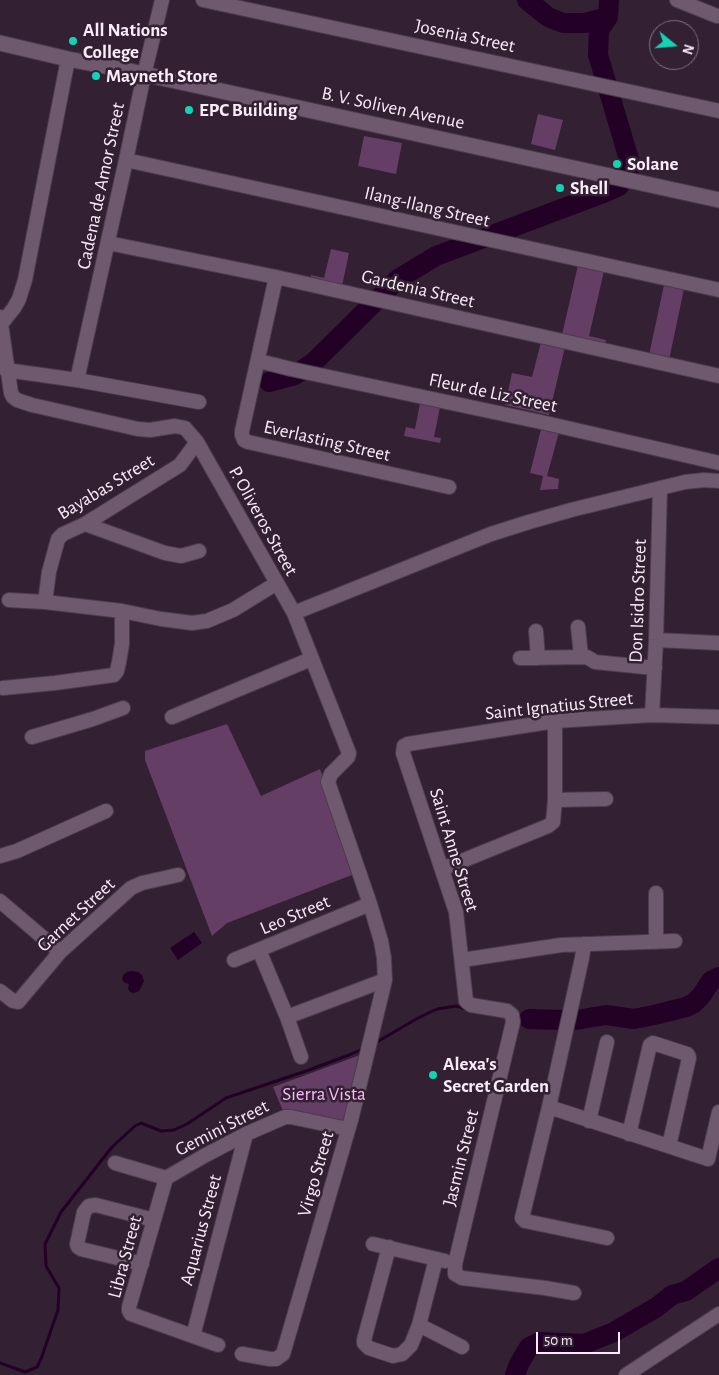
<!DOCTYPE html>
<html>
<head>
<meta charset="utf-8">
<style>
  body { margin:0 }
  #map { position:relative; width:719px; height:1375px; overflow:hidden; background:#332033; font-family:"Alegreya Sans",sans-serif }
  canvas { display:block }
  .north { position:absolute; left:649px; top:20px; width:50px; height:50px; box-sizing:border-box; background:#332033; border:1px solid #827282; border-radius:50%; rotate:107deg; font-size:14px; font-weight:700; line-height:20px; text-align:center; color:#f9ecf9 }
  .north::after { content:''; display:block; margin:auto; width:18px; height:22px; background:#0fd5b4; clip-path:polygon(50% 0,100% 100%,50% 72%,0 100%) }
  .scale { position:absolute; left:536px; top:1332px; width:84px; height:22px; box-sizing:border-box; border:2px solid #f9ecf9; border-top:0; padding-left:6px; font-size:15px; line-height:18px; white-space:nowrap; color:#f9ecf9; -webkit-text-stroke:4px #332033; paint-order:stroke }
</style>
</head>
<body>
<div id="map">
<canvas width="719" height="1375"></canvas>
<div class="north">N</div>
<div class="scale">50 m</div>
</div>
<script>
const context = document.querySelector('canvas').getContext('2d');
context.lineJoin = 'round';
function fill(path, color) {
  context.fillStyle = color;
  context.fill(path, 'evenodd');
}
function poly(rows) {
  const path = new Path2D();
  for (const r of rows) {
    path.moveTo(r[0], r[1]);
    for (let i = 2; i < r.length; i += 2) path.lineTo(r[i], r[i + 1]);
  }
  return path;
}
function stroke(path, color, width, dash) {
  context.strokeStyle = color;
  context.lineWidth = width;
  context.lineCap = dash ? 'butt' : 'round';
  context.setLineDash(dash || []);
  context.stroke(path);
}
function label(font, color, halo, rows, align = 'center') {
  context.font = font + ' "Alegreya Sans",sans-serif';
  context.lineWidth = 5;
  context.setLineDash([]);
  context.textBaseline = 'middle';
  context.strokeStyle = halo;
  context.fillStyle = color;
  for (const [text, x, y, turn = 0] of rows) {
    context.save();
    context.translate(x, y);
    context.rotate((+turn || 0) * Math.PI / 180);
    context.textAlign = isNaN(turn) ? turn : align;
    if (halo) context.strokeText(text, 0, 0);
    context.fillText(text, 0, 0);
    context.restore();
  }
}
fill(poly([
  [538,114,563,120,555,150,531,144],
  [364,136,402,143,396,174,358,166],
  [331,249,349,253,342,286,311,279,311,275,324,278],
  [578,265,604,271,589,336,606,340,605,345,562,335],
  [664,285,684,289,669,360,649,355],
  [541,342,565,347,549,415,505,405,512,373,532,377],
  [420,403,440,407,434,437,441,438,440,443,404,436,406,427,415,429],
  [541,429,559,432,547,476,559,479,558,489,540,490,543,476,530,473],
  [227,724,261,796,320,769,357,873,227,923,212,936,145,760,145,751],
  [360,1055,343,1124,283,1111,273,1087]
]), '#643e64');
fill(poly([
  [194,932,202,943,178,960,170,948],
  [132,971,138,972,142,975,144,981,139,991,134,993,130,992,128,989,129,984,125,983,122,980,123,975,127,972]
]), '#230025');
stroke(poly([
  [517,1019,529,1019],
  [375,1043,418,1018,437,1009,456,1006,467,1009],
  [0,1363,25,1372,37,1367,41,1359,58,1310,59,1288,46,1266,45,1244,61,1212,112,1147,135,1126,141,1123,161,1131,174,1130,187,1124,226,1098,309,1070,349,1055,365,1048]
]), '#230025', 3);
stroke(poly([
  [527,0,548,17,563,23,585,23,608,17],
  [269,382,295,375,314,362,398,279,436,256,601,194,619,186,631,166,598,55,599,30,608,17,609,0],
  [529,1019,563,1020],
  [576,1020,606,1015,634,1019,654,1015,686,1007,694,1003,701,996,711,981,719,977],
  [515,1375,519,1364,529,1347,540,1342,584,1344,614,1332,657,1307,672,1295,686,1291,719,1268]
]), '#230025', 20);
const street = poly([
  [203,0,719,111],
  [677,0,717,16],
  [126,160,719,290],
  [108,243,276,277,719,376],
  [276,277,242,431,242,435,244,440,248,442,449,487],
  [0,317,11,393,13,397,17,400,32,405,138,429,150,430,175,426,185,428,197,442,294,613,349,753,348,757,331,774,328,782,370,904,381,941,384,958,385,980,351,1120,283,1354,276,1359,270,1359,242,1354],
  [2,323,14,308,19,299,25,280,68,59],
  [259,361,291,369,541,422,719,463],
  [6,370,77,380,199,402],
  [77,380,126,160,144,75,162,0],
  [85,524,165,553,181,556,199,551],
  [9,600,45,602,122,611,161,619,192,623,207,621,233,610,277,583],
  [45,602,49,572,58,539,63,534,85,524,180,465,197,442],
  [294,613,491,534,529,522,571,510,685,482,704,480,719,481],
  [578,627,581,656],
  [536,631,538,658],
  [656,640,719,643],
  [520,658,587,657,595,662,655,668],
  [3,688,55,683,114,675,117,671,119,662,122,644,122,611],
  [652,715,656,640,660,488],
  [172,717,311,659],
  [32,737,93,719,123,708],
  [555,800,606,799],
  [0,856,17,851,106,811],
  [442,869,548,826,553,822,555,800,555,721],
  [0,901,60,952],
  [656,942,656,893],
  [584,944,582,958,549,1107,522,1218,525,1221,607,1238],
  [259,950,287,1017,301,1057],
  [234,960,370,904],
  [462,960,561,945,675,941],
  [0,991,13,1001,18,1002,60,952,131,888,142,883,178,875],
  [287,1017,385,980],
  [549,1107,708,1159,719,1112],
  [589,1121,607,1042],
  [629,1134,650,1045,653,1043,687,1054,688,1055,689,1058,669,1146],
  [115,1163,166,1178,204,1156,246,1134,285,1117,291,1117,348,1129],
  [166,1178,129,1307,129,1311,131,1314,218,1345],
  [373,1244,445,1261],
  [389,1247,364,1340,364,1343,369,1348,393,1356,402,1354,411,1345,419,1325,436,1259],
  [142,1264,81,1249,78,1247,77,1244,84,1212,89,1206,96,1205,154,1220],
  [574,1293,545,1288,462,1278,455,1274,455,1264,513,1022,512,1015,507,1011,471,1005,466,1001,456,912,403,753,404,746,408,744,555,721,652,715,719,717],
  [419,1325,462,1347],
  [193,1336,246,1134],
  [626,1375,719,1314]
]);
const secondary = poly([
  [0,43,68,59,130,71,719,200]
]);
stroke(street, '#4b3b4c', 16);
stroke(secondary, '#4b3b4c', 17);
stroke(street, '#6f596f', 14);
stroke(secondary, '#6f596f', 15);
for (const [x, y, r, color] of [
  [73,41,5,"#0fd5b4"],
  [96,76,5,"#0fd5b4"],
  [189,110,5,"#0fd5b4"],
  [617,164,5,"#0fd5b4"],
  [560,188,5,"#0fd5b4"],
  [433,1075,5,"#0fd5b4"]
]) {
  const dot = new Path2D();
  dot.arc(x, y, r, 0, 2 * Math.PI);
  context.fillStyle = color;
  context.fill(dot);
  stroke(dot, '#332033', 2);
}
label('bold 19px', '#f9ecf9', '#332033', [
  ["All Nations",83,30],
  ["College",83,52],
  ["Mayneth Store",106,76],
  ["EPC Building",199,110],
  ["Solane",627,164],
  ["Shell",570,188],
  ["Alexa's",443,1064],
  ["Secret Garden",443,1086]
], 'left');
label('19px', '#f9ecf9', '#332033', [
  ["Josenia Street",465,36,12],
  ["B. V. Soliven Avenue",393,108,12],
  ["Cadena de Amor Street",101,186,-78],
  ["Ilang-Ilang Street",427,207,13],
  ["Gardenia Street",418,289,13],
  ["Fleur de Liz Street",493,393,12],
  ["Everlasting Street",327,441,13],
  ["Bayabas Street",106,487,-31],
  ["P. Oliveros Street",263,521,61],
  ["Don Isidro Street",638,601,-88],
  ["Saint Ignatius Street",559,706,-6],
  ["Saint Anne Street",454,850,73],
  ["Garnet Street",76,915,-43],
  ["Leo Street",295,915,-23],
  ["Gemini Street",222,1128,-27],
  ["Jasmin Street",461,1158,-76],
  ["Virgo Street",316,1174,-74],
  ["Aquarius Street",201,1230,-75],
  ["Libra Street",125,1257,-75]
]);
label('19px', '#fbbbfc', '#332033', [
  ["Sierra Vista",324,1094]
]);
</script>
</body>
</html>
